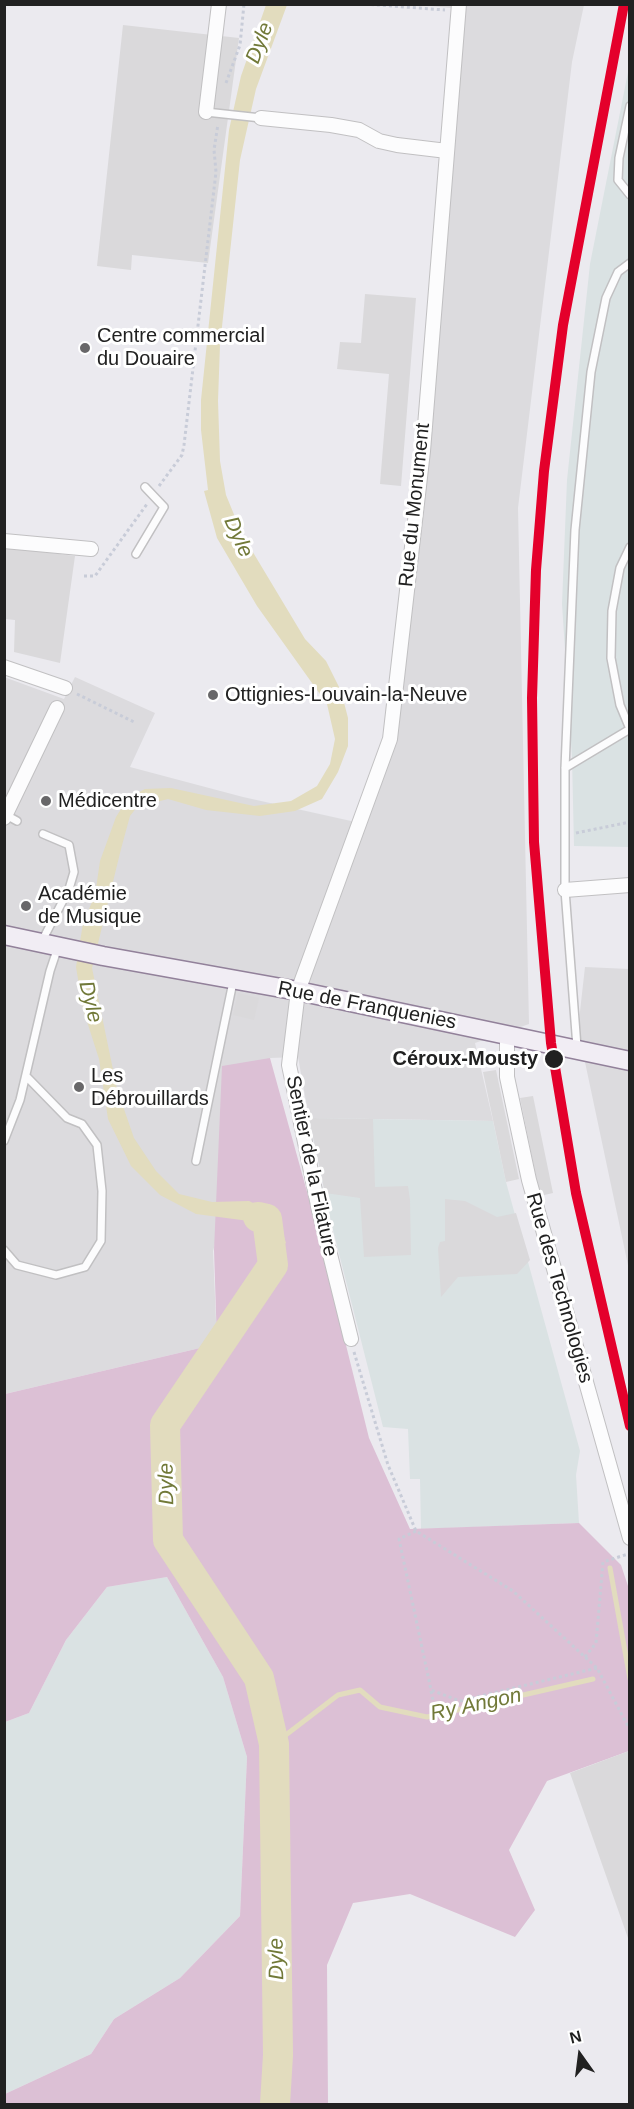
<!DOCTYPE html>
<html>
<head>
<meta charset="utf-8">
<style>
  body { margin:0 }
  #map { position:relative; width:634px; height:2109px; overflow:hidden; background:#ebeaef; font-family:Helvetica,sans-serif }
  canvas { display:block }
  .frame { position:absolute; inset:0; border:6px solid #212121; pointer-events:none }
  .north { position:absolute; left:550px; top:2025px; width:60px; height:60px; -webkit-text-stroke:4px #fff; paint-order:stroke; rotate:346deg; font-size:16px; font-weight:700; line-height:24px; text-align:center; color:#212121 }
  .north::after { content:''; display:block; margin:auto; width:21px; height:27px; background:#212121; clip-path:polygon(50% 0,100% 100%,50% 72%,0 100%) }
</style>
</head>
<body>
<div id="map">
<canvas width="634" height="2109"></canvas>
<div class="frame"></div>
<div class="north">N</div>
</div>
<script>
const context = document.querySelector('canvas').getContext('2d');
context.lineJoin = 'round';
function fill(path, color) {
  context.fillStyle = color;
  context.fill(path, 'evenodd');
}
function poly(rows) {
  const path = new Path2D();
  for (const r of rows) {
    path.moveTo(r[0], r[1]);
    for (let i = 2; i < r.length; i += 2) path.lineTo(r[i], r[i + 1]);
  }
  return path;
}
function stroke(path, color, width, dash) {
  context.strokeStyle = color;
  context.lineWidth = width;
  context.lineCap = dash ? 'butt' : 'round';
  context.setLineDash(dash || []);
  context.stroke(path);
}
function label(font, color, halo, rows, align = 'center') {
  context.font = font + ' Helvetica,sans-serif';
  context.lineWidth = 6;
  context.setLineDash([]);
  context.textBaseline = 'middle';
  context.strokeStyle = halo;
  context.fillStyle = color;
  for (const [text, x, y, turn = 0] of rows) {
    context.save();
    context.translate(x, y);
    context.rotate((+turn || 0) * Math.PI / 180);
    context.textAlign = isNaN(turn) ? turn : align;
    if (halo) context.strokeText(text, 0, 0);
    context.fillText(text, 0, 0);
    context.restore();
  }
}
fill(poly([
  [419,5,584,5,572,62,518,508,529,1024,475,1043,493,1121,309,1118,298,1057,270,1058,213,1251,217,1344,5,1394,4,677,64,699,75,677,155,713,130,767,243,797,360,823,396,723,462,9],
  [585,967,629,969,629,1270,578,1029]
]), '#dcdbde');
fill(poly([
  [629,67,629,847,574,846,572,758,562,604,567,480,590,264],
  [309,1118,493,1121,506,1182,580,1451,576,1475,579,1523,421,1529,420,1479,410,1479,408,1429,383,1427,332,1226],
  [167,1577,223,1677,247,1757,240,1916,180,1978,114,2019,91,2054,5,2094,5,1722,29,1713,66,1640,107,1587]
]), '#dae2e3');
fill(poly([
  [270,1058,317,1228,369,1438,410,1529,579,1523,621,1565,630,1592,629,1751,547,1781,509,1850,535,1910,515,1937,410,1894,353,1903,327,1965,328,2104,5,2104,5,2094,91,2054,114,2019,180,1978,240,1916,247,1757,223,1677,167,1577,107,1587,66,1640,29,1713,5,1722,5,1394,217,1344,214,1250,222,1066]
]), '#dcc0d5');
fill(poly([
  [123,25,239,38,208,263,132,255,131,270,97,266],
  [365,294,416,298,401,486,380,484,389,374,337,369,340,342,361,343],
  [5,547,75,556,60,663,14,652,15,620,5,619],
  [238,993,259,998,254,1020,233,1015],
  [496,1070,519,1179,506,1182,483,1072],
  [533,1096,553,1193,540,1196,520,1098],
  [309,1118,373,1119,375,1187,408,1186,410,1200,411,1255,364,1257,360,1198,325,1193],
  [445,1199,465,1201,497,1217,516,1213,530,1260,517,1274,458,1277,441,1297,438,1248,440,1242,445,1241],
  [629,1751,630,1751,629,1941,570,1773]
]), '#dad9db');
fill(poly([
  [266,5,287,5,256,89,240,160,220,345,218,401,220,461,226,495,242,534,305,639,326,661,341,691,348,718,348,746,338,772,322,799,295,811,260,816,206,810,168,799,137,807,130,816,121,849,92,968,117,1089,134,1138,156,1171,179,1194,212,1202,249,1201,277,1214,286,1243,266,1253,267,1244,263,1229,249,1221,196,1214,160,1195,131,1166,108,1119,99,1059,83,1009,76,967,83,923,95,895,100,861,116,817,128,798,145,789,171,788,254,806,291,801,317,786,330,764,335,739,327,704,257,606,217,538,204,491,208,490,201,430,201,400,229,130,241,76]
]), '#e2dcbe');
stroke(poly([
  [610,1568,630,1679],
  [274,1744,338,1695,360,1690,380,1707,427,1717,593,1679]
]), '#e2dcbe', 5);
stroke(poly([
  [258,1217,267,1219,273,1265,165,1425,168,1540,259,1678,274,1744,278,2055,275,2104]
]), '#e2dcbe', 30);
const lane = poly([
  [630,106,619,158,618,180,630,195],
  [206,112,261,118],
  [630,547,620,568,612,611,611,658,620,705,630,729],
  [136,554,164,507,145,487],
  [565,768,630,729],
  [6,815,17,821],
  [42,941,69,889,74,872,69,845,43,834],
  [577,1047,565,890,565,768,575,530,591,372,606,298,618,272,630,263],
  [4,1141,20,1100,50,971,58,947],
  [196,1161,233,982],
  [4,1250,17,1265,56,1275,85,1267,101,1241,102,1191,97,1145,82,1124,67,1118,26,1076]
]);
const street = poly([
  [206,112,219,4],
  [261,118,331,125,359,130,379,141,397,145,447,151],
  [4,541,91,549],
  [4,667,65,688],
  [4,818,57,708],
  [565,890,630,885],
  [507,1035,507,1077,529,1180,630,1538],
  [351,1339,319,1210,289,1065,298,991,390,739,423,451,459,4]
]);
const secondary = poly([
  [4,935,103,956,298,991,630,1061]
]);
stroke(lane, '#c1c0c2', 10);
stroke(street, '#c1c0c2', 16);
stroke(secondary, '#92819a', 21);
stroke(poly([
  [365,4,445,10],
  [226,83,240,45,244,4],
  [159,486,182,455,184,445,216,172,214,150,218,124],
  [84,576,95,576,147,504],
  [77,694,134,722],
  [576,833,630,822],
  [354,1352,388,1465,416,1531,513,1591,597,1668,630,1730],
  [416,1531,399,1539,431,1690,460,1701,597,1668],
  [585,1657,596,1643,603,1562,628,1554],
  [431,1691,437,1718]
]), '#c8ccd8', 3, [3, 3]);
stroke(lane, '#fcfcfd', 7);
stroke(street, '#fcfcfd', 14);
stroke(secondary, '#f1edf4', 18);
stroke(poly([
  [624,4,563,325,544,471,536,570,532,698,534,842,551,1043,576,1193,630,1426]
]), '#e4002b', 10);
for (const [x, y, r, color] of [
  [85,348,6,"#686769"],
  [213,695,6,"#686769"],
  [46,801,6,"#686769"],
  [26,906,6,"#686769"],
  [554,1059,10,"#212121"],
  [79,1087,6,"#686769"]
]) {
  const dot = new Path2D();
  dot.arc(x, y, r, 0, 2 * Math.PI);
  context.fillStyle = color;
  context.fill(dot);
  stroke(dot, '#fff', 2);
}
label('20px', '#212121', '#fff', [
  ["Centre commercial",97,336],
  ["du Douaire",97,359],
  ["Ottignies-Louvain-la-Neuve",225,695],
  ["Médicentre",58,801],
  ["Académie",38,894],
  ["de Musique",38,917],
  ["Les",91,1076],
  ["Débrouillards",91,1099]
], 'left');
label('20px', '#212121', '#fff', [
  ["Rue du Monument",415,505,-84],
  ["Rue de Franquenies",367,1006,11],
  ["Sentier de la Filature",311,1166,78],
  ["Rue des Technologies",559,1288,74]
]);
label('bold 20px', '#212121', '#fff', [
  ["Céroux-Mousty",538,1059]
], 'right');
label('italic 21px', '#717938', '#fff', [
  ["Dyle",260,43,-69],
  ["Dyle",238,537,66],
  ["Dyle",90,1002,76],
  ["Dyle",167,1484,-91],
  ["Ry Angon",476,1705,-12],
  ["Dyle",277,1959,-91]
]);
</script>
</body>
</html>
